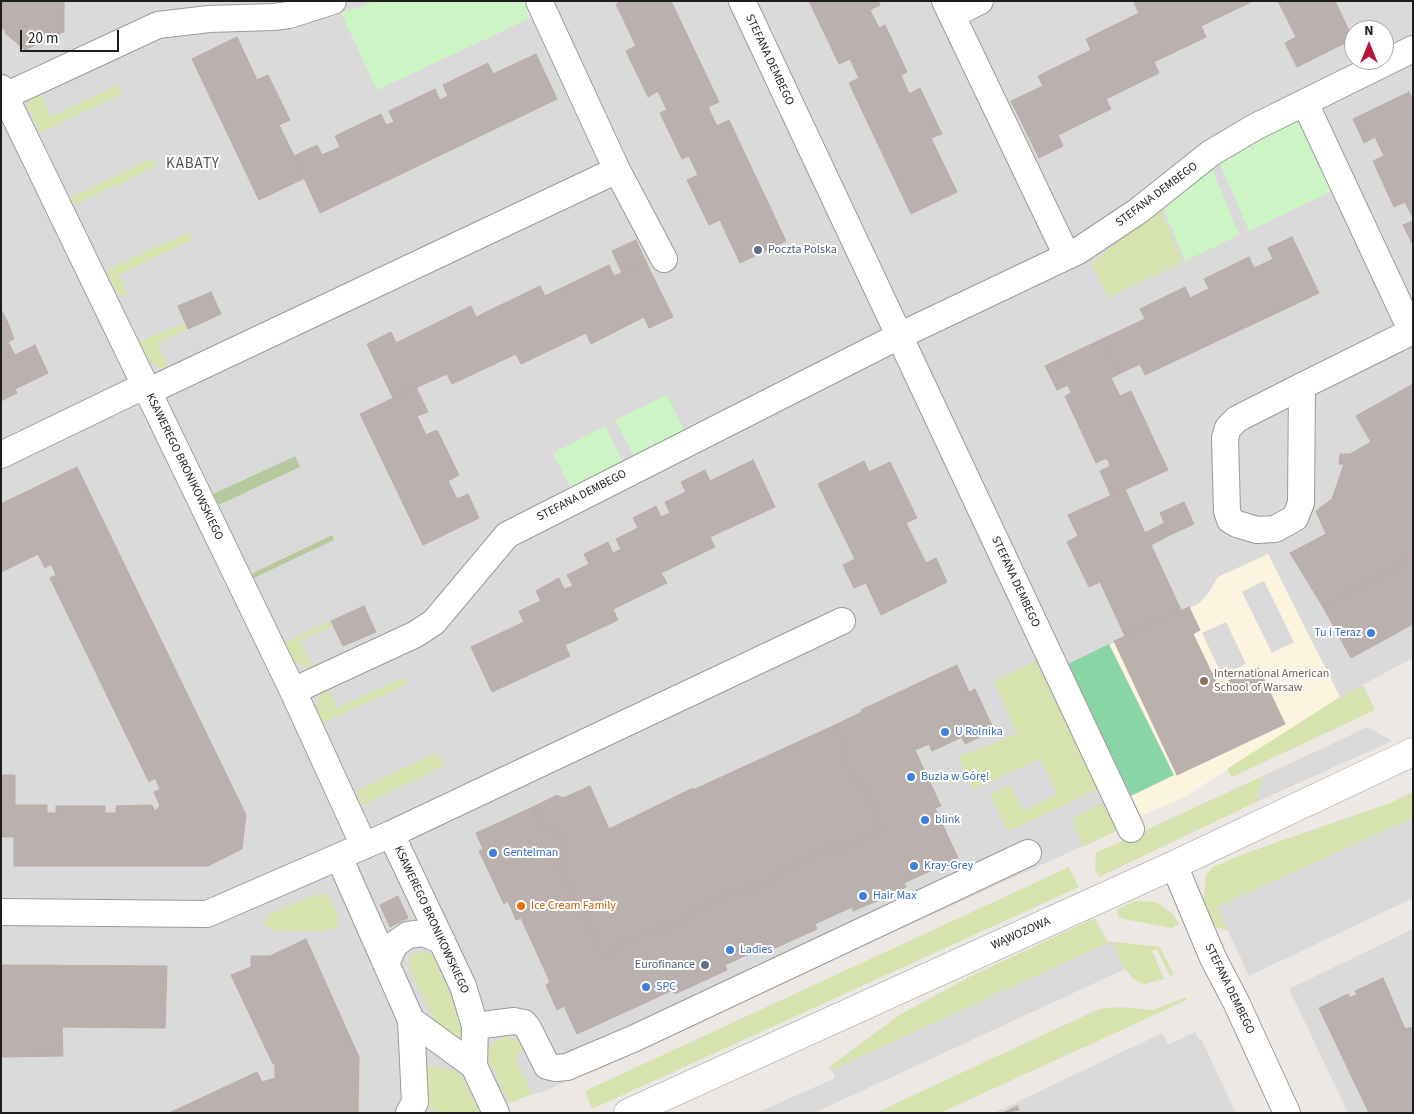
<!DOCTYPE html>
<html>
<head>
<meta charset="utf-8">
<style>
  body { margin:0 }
  #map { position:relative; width:1414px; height:1114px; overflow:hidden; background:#ede8e4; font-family:"Source Sans 3",sans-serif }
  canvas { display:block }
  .frame { position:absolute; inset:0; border:2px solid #1d1d1d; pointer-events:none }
  .north { position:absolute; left:1344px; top:20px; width:50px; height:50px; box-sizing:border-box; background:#fff; border:1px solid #a5a5a5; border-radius:50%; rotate:0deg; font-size:14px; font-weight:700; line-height:20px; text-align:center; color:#1d1d1d }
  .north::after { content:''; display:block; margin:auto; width:18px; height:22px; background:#b8133c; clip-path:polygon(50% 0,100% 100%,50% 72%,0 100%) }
  .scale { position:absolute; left:20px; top:30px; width:99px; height:22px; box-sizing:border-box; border:2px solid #1d1d1d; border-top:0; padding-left:6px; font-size:15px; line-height:18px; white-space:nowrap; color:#1d1d1d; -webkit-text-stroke:4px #fff; paint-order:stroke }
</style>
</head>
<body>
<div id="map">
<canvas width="1414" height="1114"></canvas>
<div class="frame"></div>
<div class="north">N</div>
<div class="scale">20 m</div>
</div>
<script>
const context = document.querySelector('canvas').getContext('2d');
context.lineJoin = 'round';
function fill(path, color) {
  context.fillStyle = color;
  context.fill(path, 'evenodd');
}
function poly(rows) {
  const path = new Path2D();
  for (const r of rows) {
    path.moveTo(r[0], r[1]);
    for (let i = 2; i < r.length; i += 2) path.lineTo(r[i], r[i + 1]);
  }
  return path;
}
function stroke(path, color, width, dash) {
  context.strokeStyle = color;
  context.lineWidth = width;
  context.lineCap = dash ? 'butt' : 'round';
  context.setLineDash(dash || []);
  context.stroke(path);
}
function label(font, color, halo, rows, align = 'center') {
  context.font = font + ' "Source Sans 3",sans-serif';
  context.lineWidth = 4;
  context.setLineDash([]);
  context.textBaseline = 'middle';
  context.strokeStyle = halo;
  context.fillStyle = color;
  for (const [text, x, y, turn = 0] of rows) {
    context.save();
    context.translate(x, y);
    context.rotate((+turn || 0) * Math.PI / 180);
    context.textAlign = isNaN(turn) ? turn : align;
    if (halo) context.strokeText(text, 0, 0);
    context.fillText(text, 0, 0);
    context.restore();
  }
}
fill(poly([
  [1,1,1413,1,1413,658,1340,697,1268,555,1218,577,1208,594,1198,604,1068,664,1142,819,543,1092,532,1094,486,1113,1,1113],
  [1354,30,1384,30,1384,60,1354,60],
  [1413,929,1413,1113,1348,1113,1289,989],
  [1195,1032,1199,1040,1201,1039,1236,1113,994,1113,1162,1033,1168,1044,1171,1044]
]), '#dbdada');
fill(poly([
  [1268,554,1340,697,1183,798,1141,816,1068,664,1198,604,1208,594,1218,577]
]), '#fcf4df');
fill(poly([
  [118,85,122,94,40,133,28,108,28,102,37,93,42,96,51,116],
  [152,158,157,166,75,205,71,197],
  [1159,207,1182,262,1108,298,1092,263],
  [188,232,192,240,119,275,129,296,117,294,106,270],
  [185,322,188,329,158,343,169,367,162,368,151,364,140,342],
  [331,621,333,626,300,641,312,667,305,667,294,661,284,643],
  [1040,659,1099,788,1010,831,1006,827,990,794,1010,785,1023,811,1058,794,1040,759,973,789,958,757,1017,734,994,682],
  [403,677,406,685,323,723,316,709,321,692,328,687,337,708],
  [1363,685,1375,710,1232,777,1227,769,1340,697],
  [437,752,444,766,363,805,356,791],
  [1263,776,1256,802,1099,877,1095,870,1096,853],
  [1413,792,1413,818,1217,907,1229,930,1216,928,1203,903,1206,875,1213,867,1246,853,1390,803],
  [1107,801,1120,829,1083,847,1073,822,1074,817],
  [1069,867,1079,887,592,1109,585,1091],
  [320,893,328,896,339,917,336,927,328,931,276,931,263,925,266,917,277,911],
  [1135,901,1155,902,1162,906,1173,914,1179,924,1172,928,1119,918,1116,910],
  [1095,918,1107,941,1160,947,1174,975,1170,976,1157,949,1152,951,1164,979,1144,984,1133,979,1125,969,1112,941,832,1070,829,1067,901,1014,973,975],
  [426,951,432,955,465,1023,466,1044,439,1029,409,968,409,958,414,953],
  [1186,997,1187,1000,940,1113,875,1113,1099,1009,1119,1007,1153,1010],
  [503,1037,520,1040,524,1045,517,1059,532,1094,509,1103,487,1056,491,1044],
  [429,1065,458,1071,480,1113,439,1113,427,1106,426,1068]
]), '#d6e3ae');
fill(poly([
  [295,456,300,467,219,505,213,494],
  [332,535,334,540,254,578,251,574]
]), '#b5c99d');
fill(poly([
  [376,1,526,1,535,16,377,90,341,13],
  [1298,114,1332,191,1249,231,1218,159],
  [1211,165,1239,235,1185,261,1162,205],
  [667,395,684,430,633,455,615,420],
  [605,426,623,462,571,489,553,453]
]), '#cdf4c5');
fill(poly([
  [1109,644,1174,775,1131,796,1068,664]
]), '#89d5a5');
fill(poly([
  [108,62,118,85,51,116,42,96,37,93],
  [122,94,152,158,71,197,40,133],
  [1,123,109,349,87,360,1,179],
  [157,166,188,232,106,270,75,205],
  [192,240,201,261,129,296,119,275],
  [302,290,323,298,262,327,240,319],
  [226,313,236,334,169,367,158,343],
  [866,316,877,337,827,362,815,341],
  [808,345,820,367,751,402,739,379],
  [248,359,274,412,192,449,171,407,177,394],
  [286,437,295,456,213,494,204,476],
  [300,467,310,487,228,525,219,505],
  [322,514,332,535,251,574,241,551],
  [334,540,343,557,261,595,254,578],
  [1264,581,1294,642,1272,653,1242,592],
  [357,585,366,604,284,643,275,623],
  [1226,622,1246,664,1222,675,1202,633],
  [819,644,823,661,838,690,646,779,631,748,622,737,715,693,714,697,724,716,731,712,724,693,720,691],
  [393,657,403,677,337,708,328,687],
  [406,685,415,705,333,744,323,723],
  [288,719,330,808,309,818,267,729],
  [1368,727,1392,741,1256,802,1263,776],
  [427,733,437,752,356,791,347,772],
  [1413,818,1413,898,1249,976,1217,907],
  [435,864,478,951,468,962,419,865],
  [1112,941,1125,969,814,1113,757,1113,835,1078,832,1070],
  [1195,1032,1199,1040,1201,1039,1213,1064,1112,1113,1041,1113,1033,1095,1130,1049,1140,1067,1148,1068,1150,1060,1141,1044,1162,1033,1168,1044,1171,1044]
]), '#d9d9d9');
const building = poly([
  [1,1,64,1,64,32,51,38,48,32,37,37,40,43,25,50,5,33,6,31,2,28,1,1],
  [621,1,671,1,719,102,708,107,717,126,729,120,786,241,740,263,720,220,709,225,687,180,698,175,689,156,682,159,660,113,667,110,658,91,648,97,626,51,636,46,616,4,621,1],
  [809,1,878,1,880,5,870,10,879,28,885,25,907,72,901,75,909,94,920,88,942,134,931,138,957,192,911,214,849,83,859,78,850,59,839,64,809,1],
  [1137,1,1253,1,1201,26,1206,37,1154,62,1159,73,1106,99,1111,109,1058,135,1063,146,1039,158,1011,101,1043,86,1038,76,1091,50,1086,39,1139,13,1134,3,1137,1],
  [1278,1,1335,1,1353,39,1297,67,1285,43,1296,37,1278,1],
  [237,37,257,80,268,75,290,120,279,125,305,178,259,200,192,59,237,37],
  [536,54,557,99,320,213,294,156,317,145,322,155,340,147,335,136,381,114,386,125,394,122,389,111,435,89,440,100,448,96,443,85,488,63,493,74,536,54],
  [1409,92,1413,100,1413,218,1405,202,1394,207,1373,161,1384,156,1375,137,1364,143,1353,119,1409,92],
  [1413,221,1413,245,1403,225,1413,221],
  [1292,237,1319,293,1145,375,1140,364,1119,374,1102,339,1145,319,1140,309,1185,287,1190,298,1202,292,1209,289,1204,279,1249,257,1254,268,1261,265,1273,259,1268,248,1292,237],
  [636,240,646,262,622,273,612,251,636,240],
  [646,262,673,317,649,328,644,317,591,344,586,333,521,364,516,354,452,384,447,374,393,398,367,344,391,332,396,343,471,306,476,317,540,286,545,296,609,265,614,276,646,262],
  [211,292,221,314,188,329,178,306,211,292],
  [1,309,8,323,1,326,1,309],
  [8,323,14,339,8,342,15,355,1,362,1,326,8,323],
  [1102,339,1119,374,1111,378,1120,396,1131,391,1168,470,1111,496,1100,471,1110,466,1109,462,1106,458,1096,463,1065,396,1071,393,1068,385,1057,390,1045,366,1102,339],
  [35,345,48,373,15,389,17,393,1,401,1,362,35,345],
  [1413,384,1413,557,1323,607,1290,553,1326,534,1316,511,1332,499,1344,464,1339,464,1340,454,1350,454,1371,442,1356,416,1413,384],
  [416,387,428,412,417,416,426,435,437,430,459,475,448,481,457,499,468,494,479,518,423,545,360,414,416,387],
  [753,460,775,507,710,537,715,547,661,573,667,583,613,609,618,620,565,645,570,656,492,692,471,647,524,622,519,611,541,601,536,591,559,578,564,589,573,586,567,575,589,564,584,554,608,542,613,553,621,549,616,539,638,528,633,518,656,506,661,517,670,513,665,502,686,492,681,482,705,470,710,481,753,460],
  [864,461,869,472,890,462,917,518,906,523,926,563,936,558,947,582,881,615,866,583,854,588,843,565,855,559,818,484,864,461],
  [77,467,246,815,242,849,208,866,14,866,14,837,1,837,1,775,15,775,15,805,47,805,47,813,56,813,56,806,105,806,105,813,116,813,116,806,152,805,155,811,160,806,154,792,160,789,155,778,149,782,50,578,56,575,51,564,45,568,38,554,1,572,1,504,77,467],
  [1125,489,1145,533,1164,523,1170,535,1151,545,1181,610,1125,636,1100,582,1089,587,1067,542,1078,536,1068,515,1125,489],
  [1184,502,1194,524,1170,535,1160,513,1184,502],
  [1413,557,1413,624,1351,658,1323,607,1413,557],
  [364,606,376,632,343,646,331,621,364,606],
  [1189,607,1200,630,1193,634,1218,686,1258,667,1285,724,1177,775,1114,641,1189,607],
  [957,665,969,692,975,689,994,730,965,744,962,737,932,751,929,744,915,750,941,806,935,808,958,858,904,883,906,887,884,898,853,911,852,907,815,924,817,929,764,953,762,948,725,965,727,970,675,994,673,990,577,1034,564,1006,557,1010,546,985,550,982,521,918,516,920,508,901,504,904,479,851,483,849,476,833,533,807,544,831,555,825,568,853,556,858,603,958,614,953,612,949,665,924,667,929,688,919,686,914,749,886,751,890,772,881,770,876,835,846,837,850,879,831,881,826,858,776,853,778,840,751,846,749,835,725,862,712,861,710,957,665],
  [835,725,846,749,840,751,853,778,858,776,881,826,879,831,837,850,835,846,770,876,772,881,751,890,749,886,686,914,688,919,667,929,665,924,612,949,614,953,603,958,556,858,568,853,565,846,555,825,544,831,533,807,557,795,563,798,590,786,609,829,693,788,693,790,835,725],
  [398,896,408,918,390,927,380,905,398,896],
  [306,939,359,1057,358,1113,169,1113,257,1072,262,1082,275,1078,275,1064,273,1064,231,975,251,967,251,956,270,956,306,939],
  [1,965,167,966,165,1028,62,1027,63,1056,1,1057,1,965],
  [1383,978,1405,1029,1413,1027,1413,1113,1369,1113,1319,1008,1348,994,1350,998,1357,994,1355,991,1383,978],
  [1017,1106,1019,1110,1003,1113,1017,1106]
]);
fill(building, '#bab0ad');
stroke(building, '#beaca8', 1);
const minor = poly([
  [539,1,617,170,664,259],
  [742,1,1131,829],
  [945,1,1067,256],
  [952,15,980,1],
  [1,88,293,691,364,846],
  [5,96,158,25,209,19,274,17,289,15,333,1],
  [1305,103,1412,332],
  [1302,386,1301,503,1295,518,1275,529,1257,530,1237,524,1230,520,1227,511,1225,438,1228,428,1237,419,1302,386,1413,331],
  [147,392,617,170],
  [1,455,144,386],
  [293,691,416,634,434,622,507,535,899,336,1078,251,1138,211,1211,153,1255,127,1413,49],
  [391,834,463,986,475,1026,474,1066,496,1113],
  [339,857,411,1020,474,1066],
  [1174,865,1213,958,1236,1002,1287,1113],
  [1,912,207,914,391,834,842,621],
  [386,963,395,944,408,935,424,933,442,941],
  [475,1026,514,1021,524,1023,528,1028,547,1066,556,1068,567,1067,635,1038,1028,853],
  [409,1113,415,1102,411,1020]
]);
const tertiary = poly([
  [628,1113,1174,865,1413,752]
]);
stroke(minor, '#9a9a9a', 28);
stroke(tertiary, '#9a9a9a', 29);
stroke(minor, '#fff', 26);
stroke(tertiary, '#fff', 28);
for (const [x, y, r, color] of [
  [758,250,5,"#5c6f8a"],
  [1371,633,5,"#3f7fe0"],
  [1204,681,5,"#8d6e63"],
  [945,732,5,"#3f7fe0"],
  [911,777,5,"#3f7fe0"],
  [925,820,5,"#3f7fe0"],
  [493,853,5,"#3f7fe0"],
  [914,866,5,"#3f7fe0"],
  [863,896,5,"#3f7fe0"],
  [521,906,5,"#e8710a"],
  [730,950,5,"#3f7fe0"],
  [705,965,5,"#5c6f8a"],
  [646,987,5,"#3f7fe0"]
]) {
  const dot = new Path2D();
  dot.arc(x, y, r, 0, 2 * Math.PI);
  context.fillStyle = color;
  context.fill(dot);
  stroke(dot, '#fff', 2);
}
label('12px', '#1d1d1d', '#fff', [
  ["STEFANA DEMBEGO",769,60,65],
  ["STEFANA DEMBEGO",1157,195,-37],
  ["KSAWEREGO BRONIKOWSKIEGO",184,467,64],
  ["STEFANA DEMBEGO",582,496,-27],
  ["STEFANA DEMBEGO",1015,582,65],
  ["KSAWEREGO BRONIKOWSKIEGO",431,920,65],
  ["WĄWOZOWA",1021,934,-24],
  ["STEFANA DEMBEGO",1229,989,64]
]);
label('12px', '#4e5e75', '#fff', [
  ["Poczta Polska",768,250],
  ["Eurofinance",695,965,"right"]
], 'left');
label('12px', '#366cbe', '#fff', [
  ["Tu i Teraz",1361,633,"right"],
  ["U Rolnika",955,732],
  ["Buzia w Górę!",921,777],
  ["blink",935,820],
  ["Gentelman",503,853],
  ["Kray-Grey",924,866],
  ["Hair Max",873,896],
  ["Ladies",740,950],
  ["SPC",656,987]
], 'left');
label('12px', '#785e54', '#fff', [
  ["International American",1214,674],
  ["School of Warsaw",1214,688]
], 'left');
label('12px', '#c56008', '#fff', [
  ["Ice Cream Family",531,906]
], 'left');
context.letterSpacing = '1px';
label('15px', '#505050', '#fff', [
  ["KABATY",193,165]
]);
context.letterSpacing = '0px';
</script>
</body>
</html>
